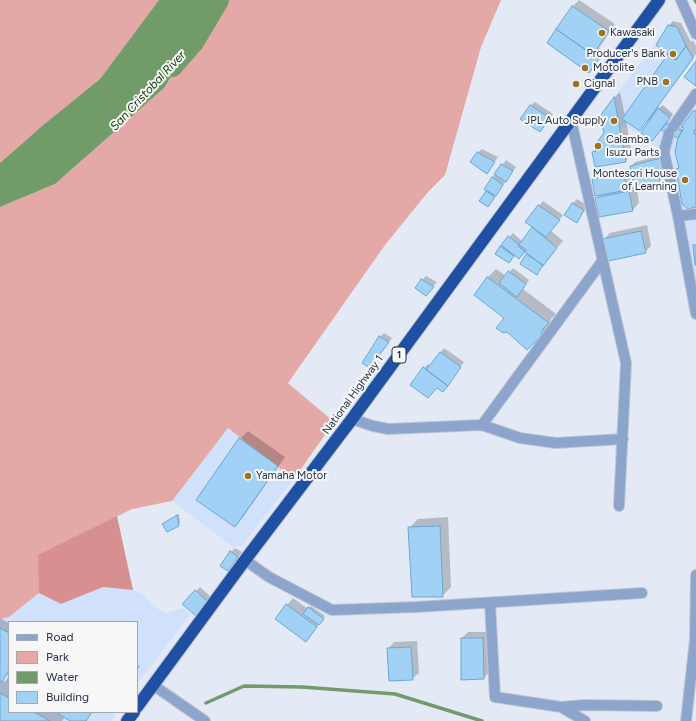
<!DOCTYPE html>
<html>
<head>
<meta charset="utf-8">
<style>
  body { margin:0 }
  #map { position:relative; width:696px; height:721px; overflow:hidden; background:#e3eaf6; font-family:Figtree,sans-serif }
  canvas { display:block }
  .legend { position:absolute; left:8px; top:621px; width:130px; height:92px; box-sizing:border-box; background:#f7f7f7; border:1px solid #a3a8b1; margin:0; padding:5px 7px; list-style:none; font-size:12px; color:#243148 }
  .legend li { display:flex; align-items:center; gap:8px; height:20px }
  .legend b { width:20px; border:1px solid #a3a8b1 }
</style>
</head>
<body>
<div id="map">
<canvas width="696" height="721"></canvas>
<ul class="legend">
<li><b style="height:5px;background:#8da5cd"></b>Road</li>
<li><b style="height:11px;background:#e4a8a6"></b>Park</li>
<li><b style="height:11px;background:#719b69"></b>Water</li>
<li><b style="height:11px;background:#a1d2f6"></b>Building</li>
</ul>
</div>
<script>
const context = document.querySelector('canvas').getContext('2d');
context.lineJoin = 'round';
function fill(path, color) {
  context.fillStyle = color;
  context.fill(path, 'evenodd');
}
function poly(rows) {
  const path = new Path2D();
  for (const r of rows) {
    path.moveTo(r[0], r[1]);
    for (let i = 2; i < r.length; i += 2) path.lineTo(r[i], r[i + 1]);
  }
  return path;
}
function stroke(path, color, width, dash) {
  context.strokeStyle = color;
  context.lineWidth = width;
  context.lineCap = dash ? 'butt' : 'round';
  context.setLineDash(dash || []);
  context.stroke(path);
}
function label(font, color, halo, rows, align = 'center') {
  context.font = font + ' Figtree,sans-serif';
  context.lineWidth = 4;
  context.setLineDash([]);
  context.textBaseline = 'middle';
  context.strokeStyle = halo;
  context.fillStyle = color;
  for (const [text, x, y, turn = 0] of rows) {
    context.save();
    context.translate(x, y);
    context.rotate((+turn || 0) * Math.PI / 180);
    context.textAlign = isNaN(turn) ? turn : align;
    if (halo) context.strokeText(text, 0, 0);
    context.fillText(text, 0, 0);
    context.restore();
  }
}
fill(poly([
  [672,22,677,27,694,59,659,105,680,120,696,99,696,281,679,207,669,154,638,135,652,115,638,133,619,125,614,97],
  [228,428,294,479,249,536,244,545,233,547,172,501],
  [103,587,133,590,143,594,155,607,165,613,184,608,190,615,137,684,137,622,9,622,9,712,117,712,111,721,0,721,0,619,9,617,39,593,61,604]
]), '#d1e0fb');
fill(poly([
  [0,0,159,0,100,79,42,126,0,163],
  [219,0,501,0,481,47,445,175,428,192,385,245,288,383,334,422,294,479,228,428,172,501,132,509,39,555,39,593,9,617,0,619,0,207,55,184,164,88]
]), '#e4a8a6');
fill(poly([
  [117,516,133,590,103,587,61,604,39,593,38,555]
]), '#d7908f');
fill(poly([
  [159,0,219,0,164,88,55,184,0,207,0,163,42,126,100,79]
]), '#719b69');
fill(poly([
  [579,0,615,24,599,48,604,52,595,66,589,72,548,43,573,6],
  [673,21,681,23,691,42,693,40,696,46,696,54,656,109,657,110,663,105,673,114,667,122,684,130,696,109,696,206,677,169,679,167,681,134,678,136,662,129,650,119,640,129,626,120,632,154,625,161,593,152,598,147,605,133,601,116,615,97,620,92,625,116,668,55,669,26],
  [535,102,553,114,540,131,530,106],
  [482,149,498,157,487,173,477,153],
  [665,154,662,169,663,177,659,181,636,185,639,203,633,210,596,198,601,194,593,179,597,175,628,169,631,185,629,187,635,186,631,166,635,162],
  [506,160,516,167,490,204,481,201,488,190,492,178],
  [577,199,588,206,576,222,566,215,573,203],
  [543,201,563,215,551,231,563,241,536,273,527,255,528,253,526,251,519,258,515,254,510,260,500,247,513,233,522,241,534,227,526,222],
  [647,225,651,246,645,252,604,239,610,233],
  [513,268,529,280,523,289,556,314,551,319,548,327,527,348,505,318,476,295,488,277,496,269,506,276],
  [426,276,437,282,430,290,422,280],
  [384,333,392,338,374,362,380,337],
  [444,348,464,362,447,387,424,368,428,364,431,366],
  [372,368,375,369,362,386,368,372],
  [248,431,285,457,243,517,235,526,240,439],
  [179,514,180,523,178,525,165,523],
  [448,517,451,587,442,596,409,528,418,519],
  [235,548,242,552,228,570,231,552],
  [200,587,212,598,200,610,184,604],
  [293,598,308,609,311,606,325,616,312,634,306,641,287,605],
  [0,618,9,623,9,673,2,680,5,682,9,676,9,712,92,712,86,721,71,721,65,717,62,721,0,721],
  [468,632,489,632,490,671,484,678,462,638],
  [417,641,419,673,412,679,388,649,394,642],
  [137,664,140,666,137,671]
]), '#0003');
stroke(poly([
  [695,0,696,2],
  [206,703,244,686,302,687,395,694,482,721]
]), '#719b69', 3.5);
stroke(poly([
  [172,66,193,42,218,0]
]), '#719b69', 22);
const building = poly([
  [572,6,609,31,593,55,556,29,572,6],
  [668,25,677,27,686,46,676,60,656,45,668,25],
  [556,29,599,59,589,73,547,43,556,29],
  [686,46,693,58,640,131,622,119,668,54,676,60,686,46],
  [696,61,696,86,684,77,696,61],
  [614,97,626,162,595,167,592,152,596,151,597,142,604,133,600,116,614,97],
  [530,105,550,118,540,132,520,119,530,105],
  [658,108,670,118,652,141,641,133,658,108],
  [693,111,696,111,696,130,694,130,694,134,696,135,696,207,688,209,682,204,676,169,679,168,675,152,678,138,684,128,681,127,693,111],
  [666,124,682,131,678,138,661,130,666,124],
  [477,152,495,162,487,174,470,162,477,152],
  [661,158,664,169,658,170,660,182,634,186,630,166,661,158],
  [501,164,513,171,506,182,494,174,501,164],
  [624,173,627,190,595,196,592,179,624,173],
  [492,177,503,185,496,196,484,189,492,177],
  [486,191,495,197,488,207,479,201,486,191],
  [629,191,633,211,599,217,595,198,629,191],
  [572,203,584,210,577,223,564,215,572,203],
  [538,205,560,220,546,237,525,222,538,205],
  [532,227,557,248,543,266,518,246,532,227],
  [641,231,646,253,608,261,603,239,641,231],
  [508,236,526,250,519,259,501,245,508,236],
  [693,245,696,245,696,265,695,265,693,245],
  [500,246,514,256,509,263,495,254,500,246],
  [526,254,543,265,537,275,520,264,526,254],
  [508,271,526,284,517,297,499,283,508,271],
  [487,277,549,323,543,329,540,337,527,350,507,332,503,333,496,328,504,318,474,295,487,277],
  [421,279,434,287,426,296,415,288,421,279],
  [379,336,389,342,370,368,362,363,379,336],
  [440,352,461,367,448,386,426,370,440,352],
  [423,367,448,386,443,392,437,388,428,398,410,385,423,367],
  [367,371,372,374,362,388,358,385,367,371],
  [239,438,278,466,235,527,196,500,239,438],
  [177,515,179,526,167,532,162,524,177,515],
  [440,526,443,597,412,597,408,527,440,526],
  [230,551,238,557,228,571,220,566,230,551],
  [195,590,208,602,196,616,182,604,195,590],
  [286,604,317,627,306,642,275,619,286,604],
  [308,607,324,619,319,625,303,614,308,607],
  [0,628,9,633,9,670,2,682,0,681,0,628],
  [461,638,483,638,484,679,461,680,461,638],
  [411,647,413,680,389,681,387,648,411,647],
  [0,693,9,698,9,712,34,712,50,721,0,721,0,693],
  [56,712,92,712,86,721,70,721,56,712]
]);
fill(building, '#a1d2f6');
stroke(building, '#6aa7d2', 1);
const street = poly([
  [681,0,696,34],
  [571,120,626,363,619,506],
  [673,127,696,94],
  [669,133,664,152,678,216,696,314],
  [678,216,696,214],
  [352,419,373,426,388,429,482,425,520,438,556,443,623,439],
  [482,425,603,260],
  [245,560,269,577,332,610,417,607,642,593],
  [490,603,495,697,561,707,585,705,657,706],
  [153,685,205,721],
  [561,707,585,721],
  [686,721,695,640,696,575]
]);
const highway = poly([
  [137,707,245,560,352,419,659,0],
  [127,721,134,712]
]);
stroke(street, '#bdc5d3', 12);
stroke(highway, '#bdc5d3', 14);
stroke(street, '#8da5cd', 10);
stroke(highway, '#2050a4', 12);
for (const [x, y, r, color] of [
  [602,33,4,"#9c7421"],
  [673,54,4,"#9c7421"],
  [585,68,4,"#9c7421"],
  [666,82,4,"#9c7421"],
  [576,84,4,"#9c7421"],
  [614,121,4,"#9c7421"],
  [598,146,4,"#9c7421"],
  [685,180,4,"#9c7421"],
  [248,476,4,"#9c7421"]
]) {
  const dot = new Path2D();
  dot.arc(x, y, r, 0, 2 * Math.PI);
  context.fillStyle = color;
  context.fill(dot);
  stroke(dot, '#f7f7f7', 1.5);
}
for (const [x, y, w] of [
  [399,355,14]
]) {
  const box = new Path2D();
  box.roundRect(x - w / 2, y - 8, w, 16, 3);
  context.fillStyle = '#f7f7f7';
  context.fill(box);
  stroke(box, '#243148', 1);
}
label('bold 10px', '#243148', null, [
  ["1",399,355]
]);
label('11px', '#243148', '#f7f7f7', [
  ["Kawasaki",610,33],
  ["Producer's Bank",665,54,"right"],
  ["Motolite",593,68],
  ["PNB",658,82,"right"],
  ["Cignal",584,84],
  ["JPL Auto Supply",606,121,"right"],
  ["Calamba",606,140],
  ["Isuzu Parts",606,153],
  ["Montesori House",677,174,"right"],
  ["of Learning",677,187,"right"],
  ["Yamaha Motor",256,476]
], 'left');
label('11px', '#243148', '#f7f7f7', [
  ["National Highway 1",353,395,-54]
]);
label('italic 12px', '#0b3803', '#f7f7f7', [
  ["San Cristobal River",148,91,-47]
]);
</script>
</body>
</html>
